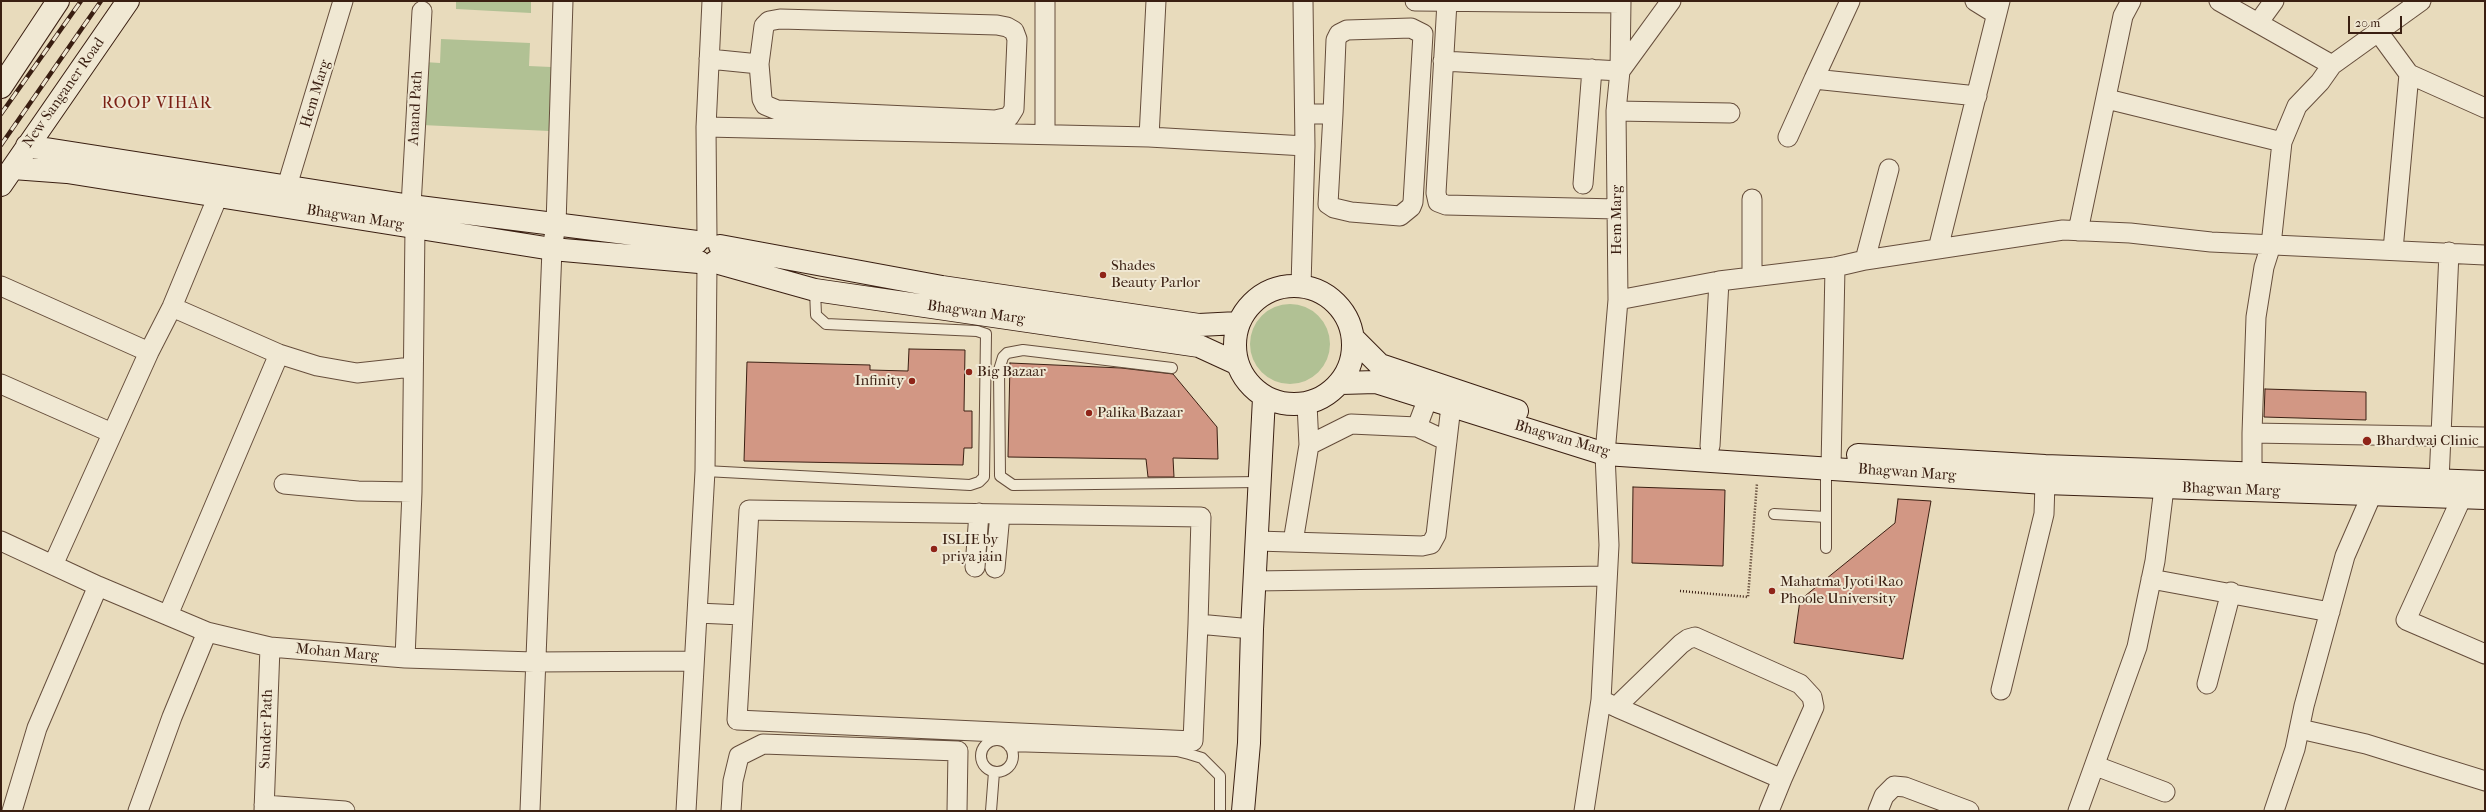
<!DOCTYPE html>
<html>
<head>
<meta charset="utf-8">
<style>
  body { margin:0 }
  #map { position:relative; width:2486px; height:812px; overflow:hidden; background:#e8dbbc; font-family:"IM FELL French Canon",serif }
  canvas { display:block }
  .frame { position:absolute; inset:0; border:2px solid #3a1f12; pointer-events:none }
  .scale { position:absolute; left:2348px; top:16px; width:54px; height:18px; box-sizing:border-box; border:2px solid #3a1f12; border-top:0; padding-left:5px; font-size:12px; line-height:14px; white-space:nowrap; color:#3a1f12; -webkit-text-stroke:3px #f0e8d3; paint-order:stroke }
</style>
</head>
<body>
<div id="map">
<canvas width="2486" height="812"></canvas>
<div class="frame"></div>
<div class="scale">20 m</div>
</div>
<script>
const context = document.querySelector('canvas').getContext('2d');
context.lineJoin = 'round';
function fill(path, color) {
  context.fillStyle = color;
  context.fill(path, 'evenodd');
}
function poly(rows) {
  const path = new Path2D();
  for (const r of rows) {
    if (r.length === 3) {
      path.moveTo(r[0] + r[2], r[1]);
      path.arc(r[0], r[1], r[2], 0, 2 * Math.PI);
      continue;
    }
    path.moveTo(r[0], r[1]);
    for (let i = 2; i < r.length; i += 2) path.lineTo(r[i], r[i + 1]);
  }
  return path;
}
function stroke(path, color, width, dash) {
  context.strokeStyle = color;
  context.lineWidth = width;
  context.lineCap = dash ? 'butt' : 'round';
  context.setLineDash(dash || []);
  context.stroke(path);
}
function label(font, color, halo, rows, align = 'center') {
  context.font = font + ' "IM FELL French Canon",serif';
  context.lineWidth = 4;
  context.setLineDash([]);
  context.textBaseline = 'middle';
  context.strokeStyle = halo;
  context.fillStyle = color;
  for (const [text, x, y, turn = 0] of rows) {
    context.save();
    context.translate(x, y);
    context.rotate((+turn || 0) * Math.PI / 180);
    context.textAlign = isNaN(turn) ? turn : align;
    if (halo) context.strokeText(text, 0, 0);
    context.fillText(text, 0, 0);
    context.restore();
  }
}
fill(poly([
  [456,1,531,1,531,13,456,9],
  [441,39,530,43,529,66,551,67,549,131,422,125,424,62,440,63],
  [1290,344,40]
]), '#b1c194');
const building = poly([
  [909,349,965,350,964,411,972,411,972,448,964,448,963,465,744,461,747,362,870,365,870,370,908,371,909,349],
  [1010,363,1121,368,1173,374,1217,427,1218,459,1173,458,1174,477,1148,477,1146,459,1008,457,1010,363],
  [2265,389,2366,392,2366,420,2264,417,2265,389],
  [1633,487,1725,490,1723,566,1632,563,1633,487],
  [1898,499,1931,501,1903,659,1794,643,1800,600,1895,523,1898,499]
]);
fill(building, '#d29784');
stroke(building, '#3a1f12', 1);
const lane = poly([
  [1172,368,1023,350,1007,353,1003,357,999,370,1000,476,1013,485,1260,482],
  [705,471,970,485,979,482,984,477,986,334,977,331,826,324,816,315,815,290],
  [1774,514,1826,517],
  [1826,548,1826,468],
  [997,756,16],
  [1009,746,1177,751,1189,754,1202,758,1220,776,1220,811],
  [991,811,994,772]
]);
const street = poly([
  [1156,1,1149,137,1305,146],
  [1415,1,1621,3],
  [1850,1,1814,79,1977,96],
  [1975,1,1996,14],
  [2219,1,2332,65,2421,1],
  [1447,2,1436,193,1438,202,1446,205,1617,209],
  [2258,23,2274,1],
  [2379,33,2409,74,2393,250],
  [709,59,759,64,764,26,769,21,780,19,997,25,1007,27,1014,31,1017,39,1014,109,1009,117,995,120,777,110,765,105,762,99,759,64],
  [1443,61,1620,71,1671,1],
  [2409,74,2485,108],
  [2107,99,2282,142],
  [1616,111,1730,113],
  [1305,114,1333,114,1336,40,1339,34,1347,30,1411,28,1423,34,1413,202,1411,207,1400,216,1351,212,1334,208,1328,204,1333,114],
  [706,127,1149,137],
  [1045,134,1045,1],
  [1788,137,1814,79],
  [1583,184,1592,69],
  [287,186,343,1],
  [2078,231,2123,16,2131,1],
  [707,238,706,127,712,1],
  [1938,249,2000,1],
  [1865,260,1889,169],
  [1752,277,1752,199],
  [1,286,149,352],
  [1301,286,1305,146,1303,1],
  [1618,300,1719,281,1835,267,1865,260,2063,230,2130,233,2211,242,2485,255],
  [172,307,279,354,317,366,357,373,412,367],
  [1,384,112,433],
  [1417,427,1447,441],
  [2252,433,2485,437],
  [1309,445,1351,424,1417,427,1428,398],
  [1710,446,1719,281],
  [1831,468,1835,267],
  [2439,481,2449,252],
  [284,484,358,491,412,492],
  [2256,488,2252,473,2252,433,2256,317,2264,267,2271,245,2282,142,2297,106,2320,82,2332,65],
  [2462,497,2406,620,2485,654],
  [1,541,98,586,207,632,270,647,405,658,534,662,694,661],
  [1257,541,1422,546,1431,544,1436,535,1451,406],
  [1293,542,1309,445,1307,404],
  [53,565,149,352,172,307,218,196],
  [975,567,979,513],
  [995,568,1000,514],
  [2151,579,2330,612],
  [1254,581,1607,576],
  [697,613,742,615],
  [168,615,279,354],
  [1198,624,1193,741,737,720,749,510,1201,517,1198,624,1252,629],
  [405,658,412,492,415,227,411,206,422,11],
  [2207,684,2231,592],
  [2001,690,2044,514,2045,483],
  [1601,700,1616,707,1782,779,1814,707,1812,697,1800,684,1695,637,1688,639,1681,644,1616,707],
  [2300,729,2366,744,2485,781],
  [2096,766,2165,792],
  [264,805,345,811],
  [12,811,37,728,98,586],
  [138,811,172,717,207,632],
  [264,811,270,647],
  [530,811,552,249,556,225,563,1],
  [686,811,705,471,707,265],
  [731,811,733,781,739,756,763,744,958,751,957,811],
  [1584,811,1601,700,1609,545,1605,454,1618,300,1616,111,1620,71,1621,1],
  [1769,811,1782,779],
  [1878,811,1884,796,1894,786,1905,787,1969,811],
  [2078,811,2137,647,2155,561,2164,488],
  [2274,811,2295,749,2304,706,2345,556,2372,494]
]);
const secondary = poly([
  [1,87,58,1],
  [27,146,411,206,697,242],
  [13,168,67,172,552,249,699,262],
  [1,185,128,1],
  [720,246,942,287,1199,325,1238,323],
  [715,262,815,290,1199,346,1236,363],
  [1294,345,59],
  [1354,339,1380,365,1517,411],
  [1341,383,1376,382,1605,454,2045,483,2485,498],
  [1858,455,2045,466,2485,482],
  [1243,811,1249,743,1252,629,1264,398]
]);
stroke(lane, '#664e3c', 12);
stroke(street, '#664e3c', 21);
stroke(secondary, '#3a1f12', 24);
stroke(poly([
  [1680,591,1748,597,1757,483]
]), '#3a1f12', 2.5, [1, 2]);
stroke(lane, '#f0e8d3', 10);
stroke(street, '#f0e8d3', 19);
stroke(secondary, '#f0e8d3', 22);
const rail = poly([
  [1,114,81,1],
  [1,145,101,1]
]);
stroke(rail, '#3a1f12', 4.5);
stroke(rail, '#f0e8d3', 3, [9]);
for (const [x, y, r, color] of [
  [1103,275,4,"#8f2418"],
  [969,372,4,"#8f2418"],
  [912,381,4,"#8f2418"],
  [1089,413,4,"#8f2418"],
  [2367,441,5,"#8f2418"],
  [934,549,4,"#8f2418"],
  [1772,591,4,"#8f2418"]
]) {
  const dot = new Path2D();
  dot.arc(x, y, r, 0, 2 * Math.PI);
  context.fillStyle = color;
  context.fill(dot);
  stroke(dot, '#f0e8d3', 1.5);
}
label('15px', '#3a1f12', '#f0e8d3', [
  ["New Sanganer Road",64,93,-55],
  ["Hem Marg",316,94,-73],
  ["Anand Path",416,108,-87],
  ["Bhagwan Marg",355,218,9],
  ["Hem Marg",1617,220,-90],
  ["Bhagwan Marg",976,313,8],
  ["Bhagwan Marg",1562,439,16],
  ["Bhagwan Marg",1907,473,4],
  ["Bhagwan Marg",2231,490,2],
  ["Mohan Marg",337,653,5],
  ["Sunder Path",267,729,-88]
]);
label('15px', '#3a1f12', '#f0e8d3', [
  ["Shades",1111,266],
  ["Beauty Parlor",1111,283],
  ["Big Bazaar",977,372],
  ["Infinity",904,381,"right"],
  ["Palika Bazaar",1097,413],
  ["Bhardwaj Clinic",2376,441],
  ["ISLIE by",942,540],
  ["priya jain",942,557],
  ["Mahatma Jyoti Rao",1780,582],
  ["Phoole University",1780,599]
], 'left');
context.letterSpacing = '1px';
label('16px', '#7a1f14', '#f0e8d3', [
  ["ROOP VIHAR",157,104]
]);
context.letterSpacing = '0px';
</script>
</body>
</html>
